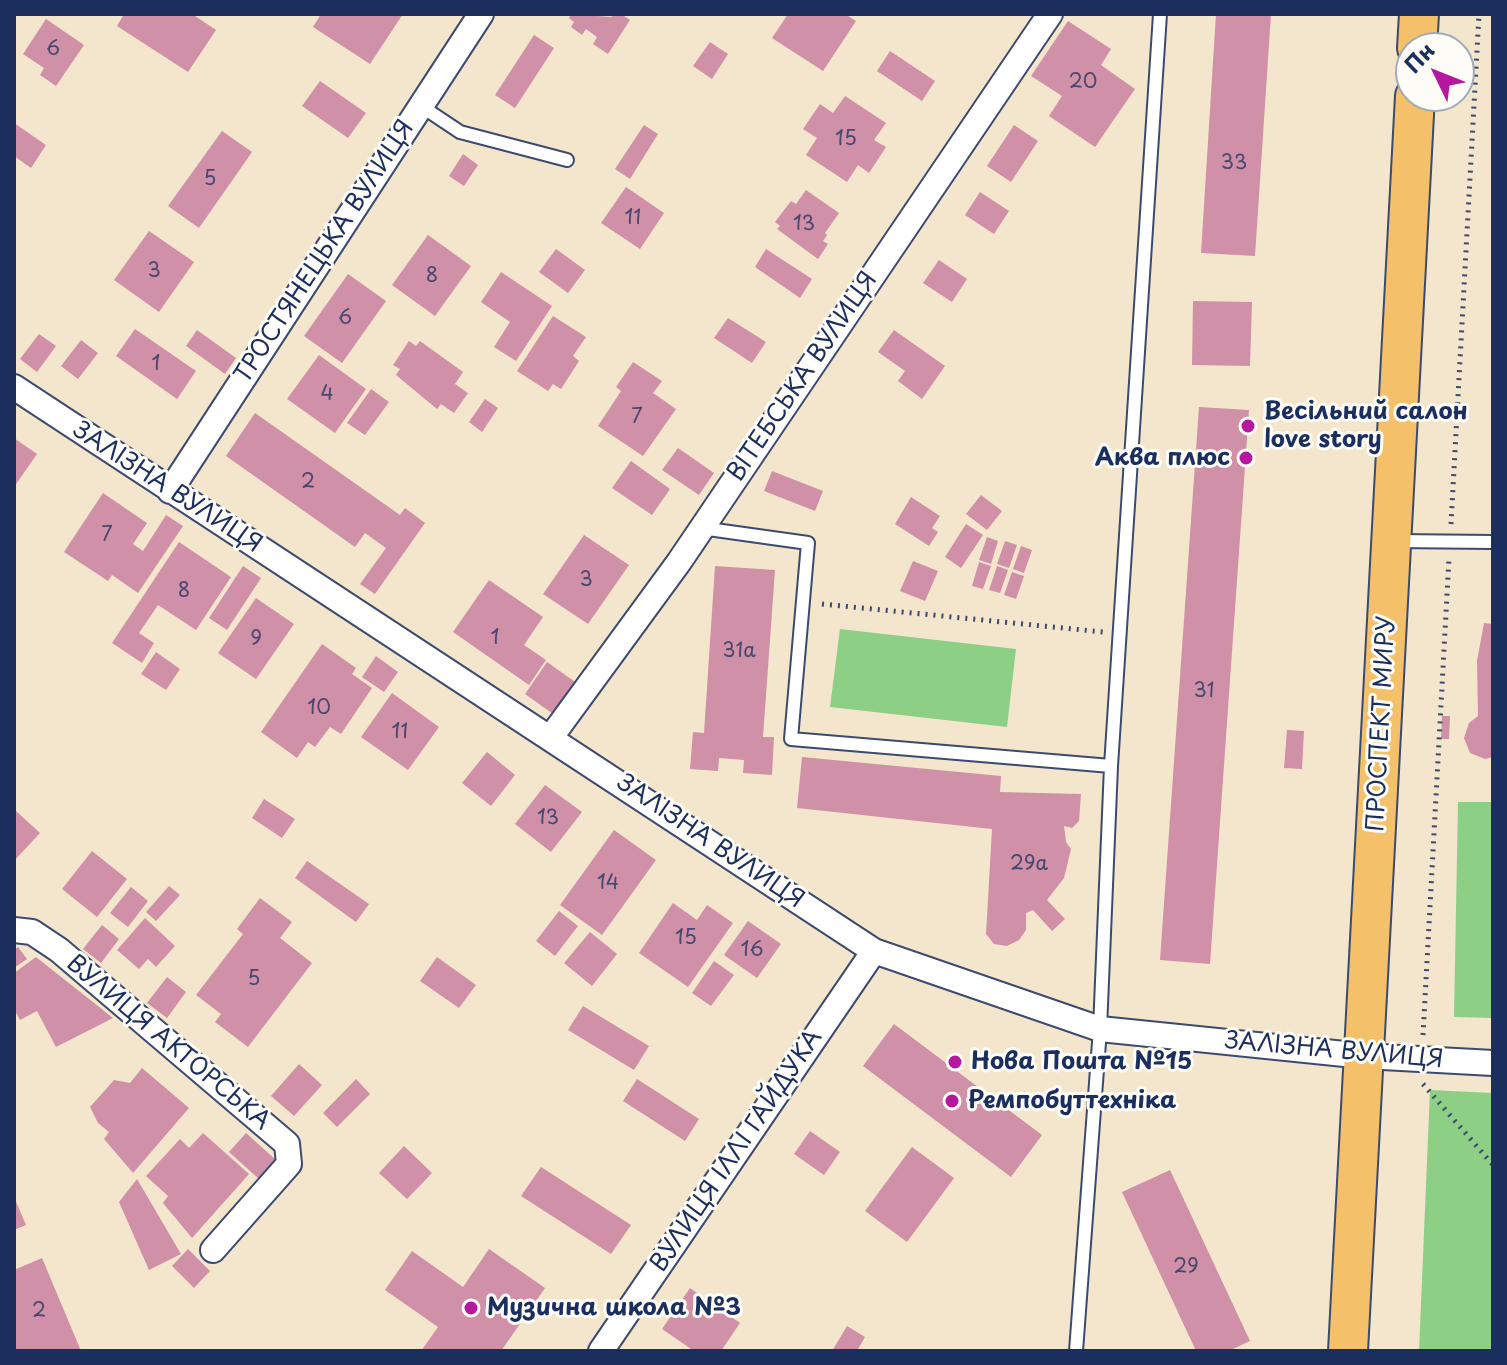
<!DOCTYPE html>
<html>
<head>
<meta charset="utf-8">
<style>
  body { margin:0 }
  #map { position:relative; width:1507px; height:1365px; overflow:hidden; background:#f3e6cc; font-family:"Playpen Sans",sans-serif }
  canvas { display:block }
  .frame { position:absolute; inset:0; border:16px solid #1b2f5e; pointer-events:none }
  .north { position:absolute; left:1395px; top:32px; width:80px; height:80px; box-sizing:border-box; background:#fdfcf7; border:2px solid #a3aaba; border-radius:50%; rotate:313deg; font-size:22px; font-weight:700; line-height:32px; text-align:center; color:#1b2f5e }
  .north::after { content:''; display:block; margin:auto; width:28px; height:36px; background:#b5179e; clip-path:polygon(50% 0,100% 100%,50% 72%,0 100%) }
</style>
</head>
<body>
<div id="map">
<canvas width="1507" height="1365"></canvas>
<div class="frame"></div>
<div class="north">Пн</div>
</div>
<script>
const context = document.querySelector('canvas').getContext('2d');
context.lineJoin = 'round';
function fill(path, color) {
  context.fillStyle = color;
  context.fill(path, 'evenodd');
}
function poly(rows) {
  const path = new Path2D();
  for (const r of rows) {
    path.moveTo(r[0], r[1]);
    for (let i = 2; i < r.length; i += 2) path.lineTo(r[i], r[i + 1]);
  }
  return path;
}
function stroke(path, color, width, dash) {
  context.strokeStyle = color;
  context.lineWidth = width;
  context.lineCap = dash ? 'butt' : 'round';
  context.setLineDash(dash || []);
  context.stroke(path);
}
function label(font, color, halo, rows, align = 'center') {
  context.font = font + ' "Playpen Sans",sans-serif';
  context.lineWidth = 6;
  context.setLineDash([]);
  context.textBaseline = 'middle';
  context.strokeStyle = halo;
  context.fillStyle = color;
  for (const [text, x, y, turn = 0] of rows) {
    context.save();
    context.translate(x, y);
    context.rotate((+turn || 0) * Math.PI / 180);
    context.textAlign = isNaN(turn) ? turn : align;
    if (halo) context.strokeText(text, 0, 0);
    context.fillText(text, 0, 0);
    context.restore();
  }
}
fill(poly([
  [840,629,1016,649,1007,727,830,707],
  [1458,802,1493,802,1493,1018,1454,1017],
  [1430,1090,1493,1093,1493,1351,1419,1351]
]), '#8ecf86');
fill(poly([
  [124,14,192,14,216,30,188,72,117,26],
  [321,14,403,14,370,64,313,27],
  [571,14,610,17,621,14,630,20,608,54,593,44,597,37,586,29,582,35,571,27,574,22,569,18],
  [788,14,845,14,856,21,823,71,772,38],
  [1216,14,1271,14,1255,256,1201,253],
  [46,19,84,45,56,86,40,75,44,68,23,54],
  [1068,21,1111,49,1101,65,1135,89,1095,147,1049,116,1062,96,1031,76],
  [534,35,554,48,515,108,495,95],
  [710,42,728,54,712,79,693,66],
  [890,51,935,81,922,101,877,71],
  [320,81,366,113,348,138,302,106],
  [845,96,886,123,874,140,886,147,869,173,858,165,847,182,806,155,817,138,803,129,820,104,833,113],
  [14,123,46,145,31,168,14,156],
  [644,125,658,134,630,179,615,169],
  [1014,125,1038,141,1011,182,987,166],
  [222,131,252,152,199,228,168,206],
  [463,154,478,165,464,186,449,176],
  [626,187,664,213,640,249,601,223],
  [806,190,839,213,825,233,827,235,823,241,828,244,818,259,777,229,780,226,775,222,791,201,796,204],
  [980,192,1009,211,994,234,965,215],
  [149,231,194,262,159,312,114,280],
  [428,235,471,266,435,316,392,285],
  [556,249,585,270,568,293,539,272],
  [766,249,812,279,800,298,755,267],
  [939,260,967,279,952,302,923,283],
  [501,272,552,306,516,361,494,347,510,322,481,302],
  [348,274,386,301,342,363,304,336],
  [1193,301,1252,302,1250,366,1192,365],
  [553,316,586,337,573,356,579,361,561,389,553,384,548,391,517,371],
  [728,318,766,342,752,363,714,338],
  [135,329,196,371,177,399,116,356],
  [197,330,236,358,225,374,186,346],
  [894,330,945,366,922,399,898,381,905,371,878,352],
  [39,334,56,346,37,372,20,359],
  [81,340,98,353,78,379,61,366],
  [409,341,416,346,420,341,463,372,455,384,468,393,454,413,441,404,437,409,396,375,400,369,393,365],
  [319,355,366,389,335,433,287,399],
  [633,362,662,381,653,393,676,409,643,456,598,426,621,391,616,387],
  [371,389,389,402,365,435,347,423],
  [485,399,498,408,482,432,469,422],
  [1199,407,1249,410,1210,964,1160,960],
  [255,413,400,515,405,508,425,523,375,594,360,584,386,548,365,533,355,547,226,456],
  [14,438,37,454,14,487],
  [678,448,714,473,699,495,662,470],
  [631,461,670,489,652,515,612,488],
  [772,471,823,491,815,511,764,491],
  [103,493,147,523,133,544,143,551,166,515,183,526,138,593,112,575,108,581,64,552],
  [981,495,1002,511,987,530,966,514],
  [911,497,940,516,932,528,938,532,929,546,895,524],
  [966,524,983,535,961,568,945,557],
  [584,535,629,565,588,624,543,594],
  [987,537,998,541,991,564,979,560],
  [1005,541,1017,545,1009,568,997,564],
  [179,542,231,577,196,630,158,605,139,633,154,643,142,663,112,643],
  [1021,546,1032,550,1024,573,1013,569],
  [913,561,938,571,925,601,900,591],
  [979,562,991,566,983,589,972,586],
  [243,566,261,578,227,630,209,618],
  [715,566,775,570,763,737,774,737,772,775,743,773,744,760,719,758,718,771,690,769,693,732,704,733],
  [997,566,1008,570,1000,593,989,590],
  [1012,572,1024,576,1016,599,1004,595],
  [489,580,543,617,524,645,546,660,529,685,453,632],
  [256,598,294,624,256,679,218,653],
  [1484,623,1493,624,1493,757,1485,759,1470,753,1464,738,1469,723,1478,716,1477,661],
  [322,644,356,668,352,674,372,688,341,734,330,727,315,747,308,742,297,758,261,732],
  [156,652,180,669,166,690,141,674],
  [376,656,398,672,384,692,362,677],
  [547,662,578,684,556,716,525,694],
  [392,693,439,727,408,770,361,737],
  [1442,716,1450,716,1449,739,1441,739],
  [1287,730,1304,731,1302,769,1284,768],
  [487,752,515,775,491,806,462,783],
  [802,757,1001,776,1000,792,1081,794,1079,821,1072,828,1064,826,1066,842,1071,849,1064,878,1047,900,1065,919,1052,931,1033,910,1026,913,1026,930,1019,940,1007,946,994,944,986,934,992,829,797,808],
  [545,785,582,812,551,852,515,824],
  [264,799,295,819,282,838,252,818],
  [16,811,40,833,14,861,14,813],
  [614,830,656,860,602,935,560,905],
  [92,851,127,879,97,917,62,889],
  [307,861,369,904,356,922,295,878],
  [169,886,180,895,156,921,146,912],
  [131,887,148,901,128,927,110,913],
  [260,898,292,922,280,938,312,963,248,1047,215,1022,221,1014,196,995,243,934,237,929],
  [673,903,697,920,707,905,733,923,688,987,639,953],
  [559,911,578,926,555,956,536,941],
  [145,918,175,946,156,967,148,959,139,969,117,950],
  [748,921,781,944,757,978,724,955],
  [102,925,119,939,101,963,83,949],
  [590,932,617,954,592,986,564,963],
  [18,947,27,959,14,968,14,950],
  [36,957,113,1018,56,1047,37,1011,20,1020,14,1009,14,973],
  [437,957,476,985,459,1008,420,981],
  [714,961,734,975,711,1006,692,993],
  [167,977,186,992,167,1018,147,1003],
  [583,1006,649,1046,634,1070,568,1030],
  [894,1024,1042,1135,1011,1177,863,1066],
  [299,1064,322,1085,294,1116,271,1096],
  [142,1068,189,1108,133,1173,104,1139,109,1132,98,1123,90,1107,114,1080,130,1083],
  [356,1079,370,1094,337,1127,323,1113],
  [637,1079,699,1119,685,1141,623,1101],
  [810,1131,840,1152,824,1175,794,1154],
  [203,1133,249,1174,192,1238,163,1203,168,1196,146,1176,180,1139,189,1148],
  [246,1133,276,1160,259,1179,229,1152],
  [404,1146,432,1173,407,1199,379,1173],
  [912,1147,954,1178,907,1242,865,1211],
  [541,1167,631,1225,611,1254,521,1196],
  [1170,1170,1250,1341,1229,1351,1196,1351,1122,1192],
  [137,1179,181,1254,149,1270,119,1202],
  [14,1197,26,1225,14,1230],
  [188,1249,210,1271,194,1288,172,1266],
  [489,1249,545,1288,501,1351,421,1351,438,1327,385,1290,412,1251,463,1287],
  [42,1258,81,1351,14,1351,14,1270],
  [690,1288,740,1323,721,1351,694,1351,662,1329],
  [847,1326,865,1337,857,1351,832,1351]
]), '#d090a8');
const service = poly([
  [421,106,460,132,567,160],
  [701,528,808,543,791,739,1111,766],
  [1394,541,1493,542],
  [1076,1351,1100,1029,1111,766,1160,14]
]);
const minor = poly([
  [14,387,874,951,1100,1029,1364,1056,1493,1063],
  [170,491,481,14],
  [551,737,679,562,1050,14],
  [14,930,32,932,59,950,287,1144,289,1164,213,1250],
  [601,1351,874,951]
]);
const primary = poly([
  [1417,48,1419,14],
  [1348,1351,1415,96]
]);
stroke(service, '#3b4a6e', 16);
stroke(minor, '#3b4a6e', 28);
stroke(primary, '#3b4a6e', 42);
stroke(poly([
  [1451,524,1479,14],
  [822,604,1103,632],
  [1423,1035,1449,558],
  [1423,1084,1493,1165]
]), '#3b4a6e', 5, [2, 6]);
stroke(service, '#fff', 12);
stroke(minor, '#fff', 24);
stroke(primary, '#f4c16a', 38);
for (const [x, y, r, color] of [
  [1248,426,8,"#b5179e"],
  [1246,458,8,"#b5179e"],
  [955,1062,8,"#b5179e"],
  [952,1101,8,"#b5179e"],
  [471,1308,8,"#b5179e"]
]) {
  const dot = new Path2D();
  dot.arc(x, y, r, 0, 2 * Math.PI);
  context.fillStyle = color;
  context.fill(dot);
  stroke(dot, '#fdfcf7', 3);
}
label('20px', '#484770', null, [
  ["6",53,49],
  ["20",1083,82],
  ["15",846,139],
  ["33",1234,163],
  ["5",210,179],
  ["11",633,218],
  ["13",804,224],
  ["3",154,271],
  ["8",432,276],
  ["6",345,318],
  ["1",156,364],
  ["4",327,394],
  ["7",637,417],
  ["2",308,482],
  ["7",107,535],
  ["3",586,580],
  ["8",184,591],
  ["1",495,638],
  ["9",256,639],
  ["31а",739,651],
  ["31",1204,691],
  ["10",319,708],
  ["11",400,732],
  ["13",548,818],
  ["29а",1029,864],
  ["14",608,883],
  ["15",686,938],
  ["16",752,950],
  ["5",254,979],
  ["29",1186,1267],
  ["2",39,1311]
]);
label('24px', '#1b2f5e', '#fdfcf7', [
  ["ТРОСТЯНЕЦЬКА ВУЛИЦЯ",325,252,-57],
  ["ВІТЕБСЬКА ВУЛИЦЯ",803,377,-56],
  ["ЗАЛІЗНА ВУЛИЦЯ",167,488,33],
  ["ПРОСПЕКТ МИРУ",1382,724,-87],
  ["ЗАЛІЗНА ВУЛИЦЯ",710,842,34],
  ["ВУЛИЦЯ АКТОРСЬКА",168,1043,40],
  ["ЗАЛІЗНА ВУЛИЦЯ",1334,1051,5],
  ["ВУЛИЦЯ ІЛЛІ ГАЙДУКА",737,1151,-56]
]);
label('bold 24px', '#1b2f5e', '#fdfcf7', [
  ["Весільний салон",1264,412],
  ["love story",1264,440],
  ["Аква плюс",1230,458,"right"],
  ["Нова Пошта №15",971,1062],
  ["Ремпобуттехніка",968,1101],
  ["Музична школа №3",487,1308]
], 'left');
</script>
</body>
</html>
